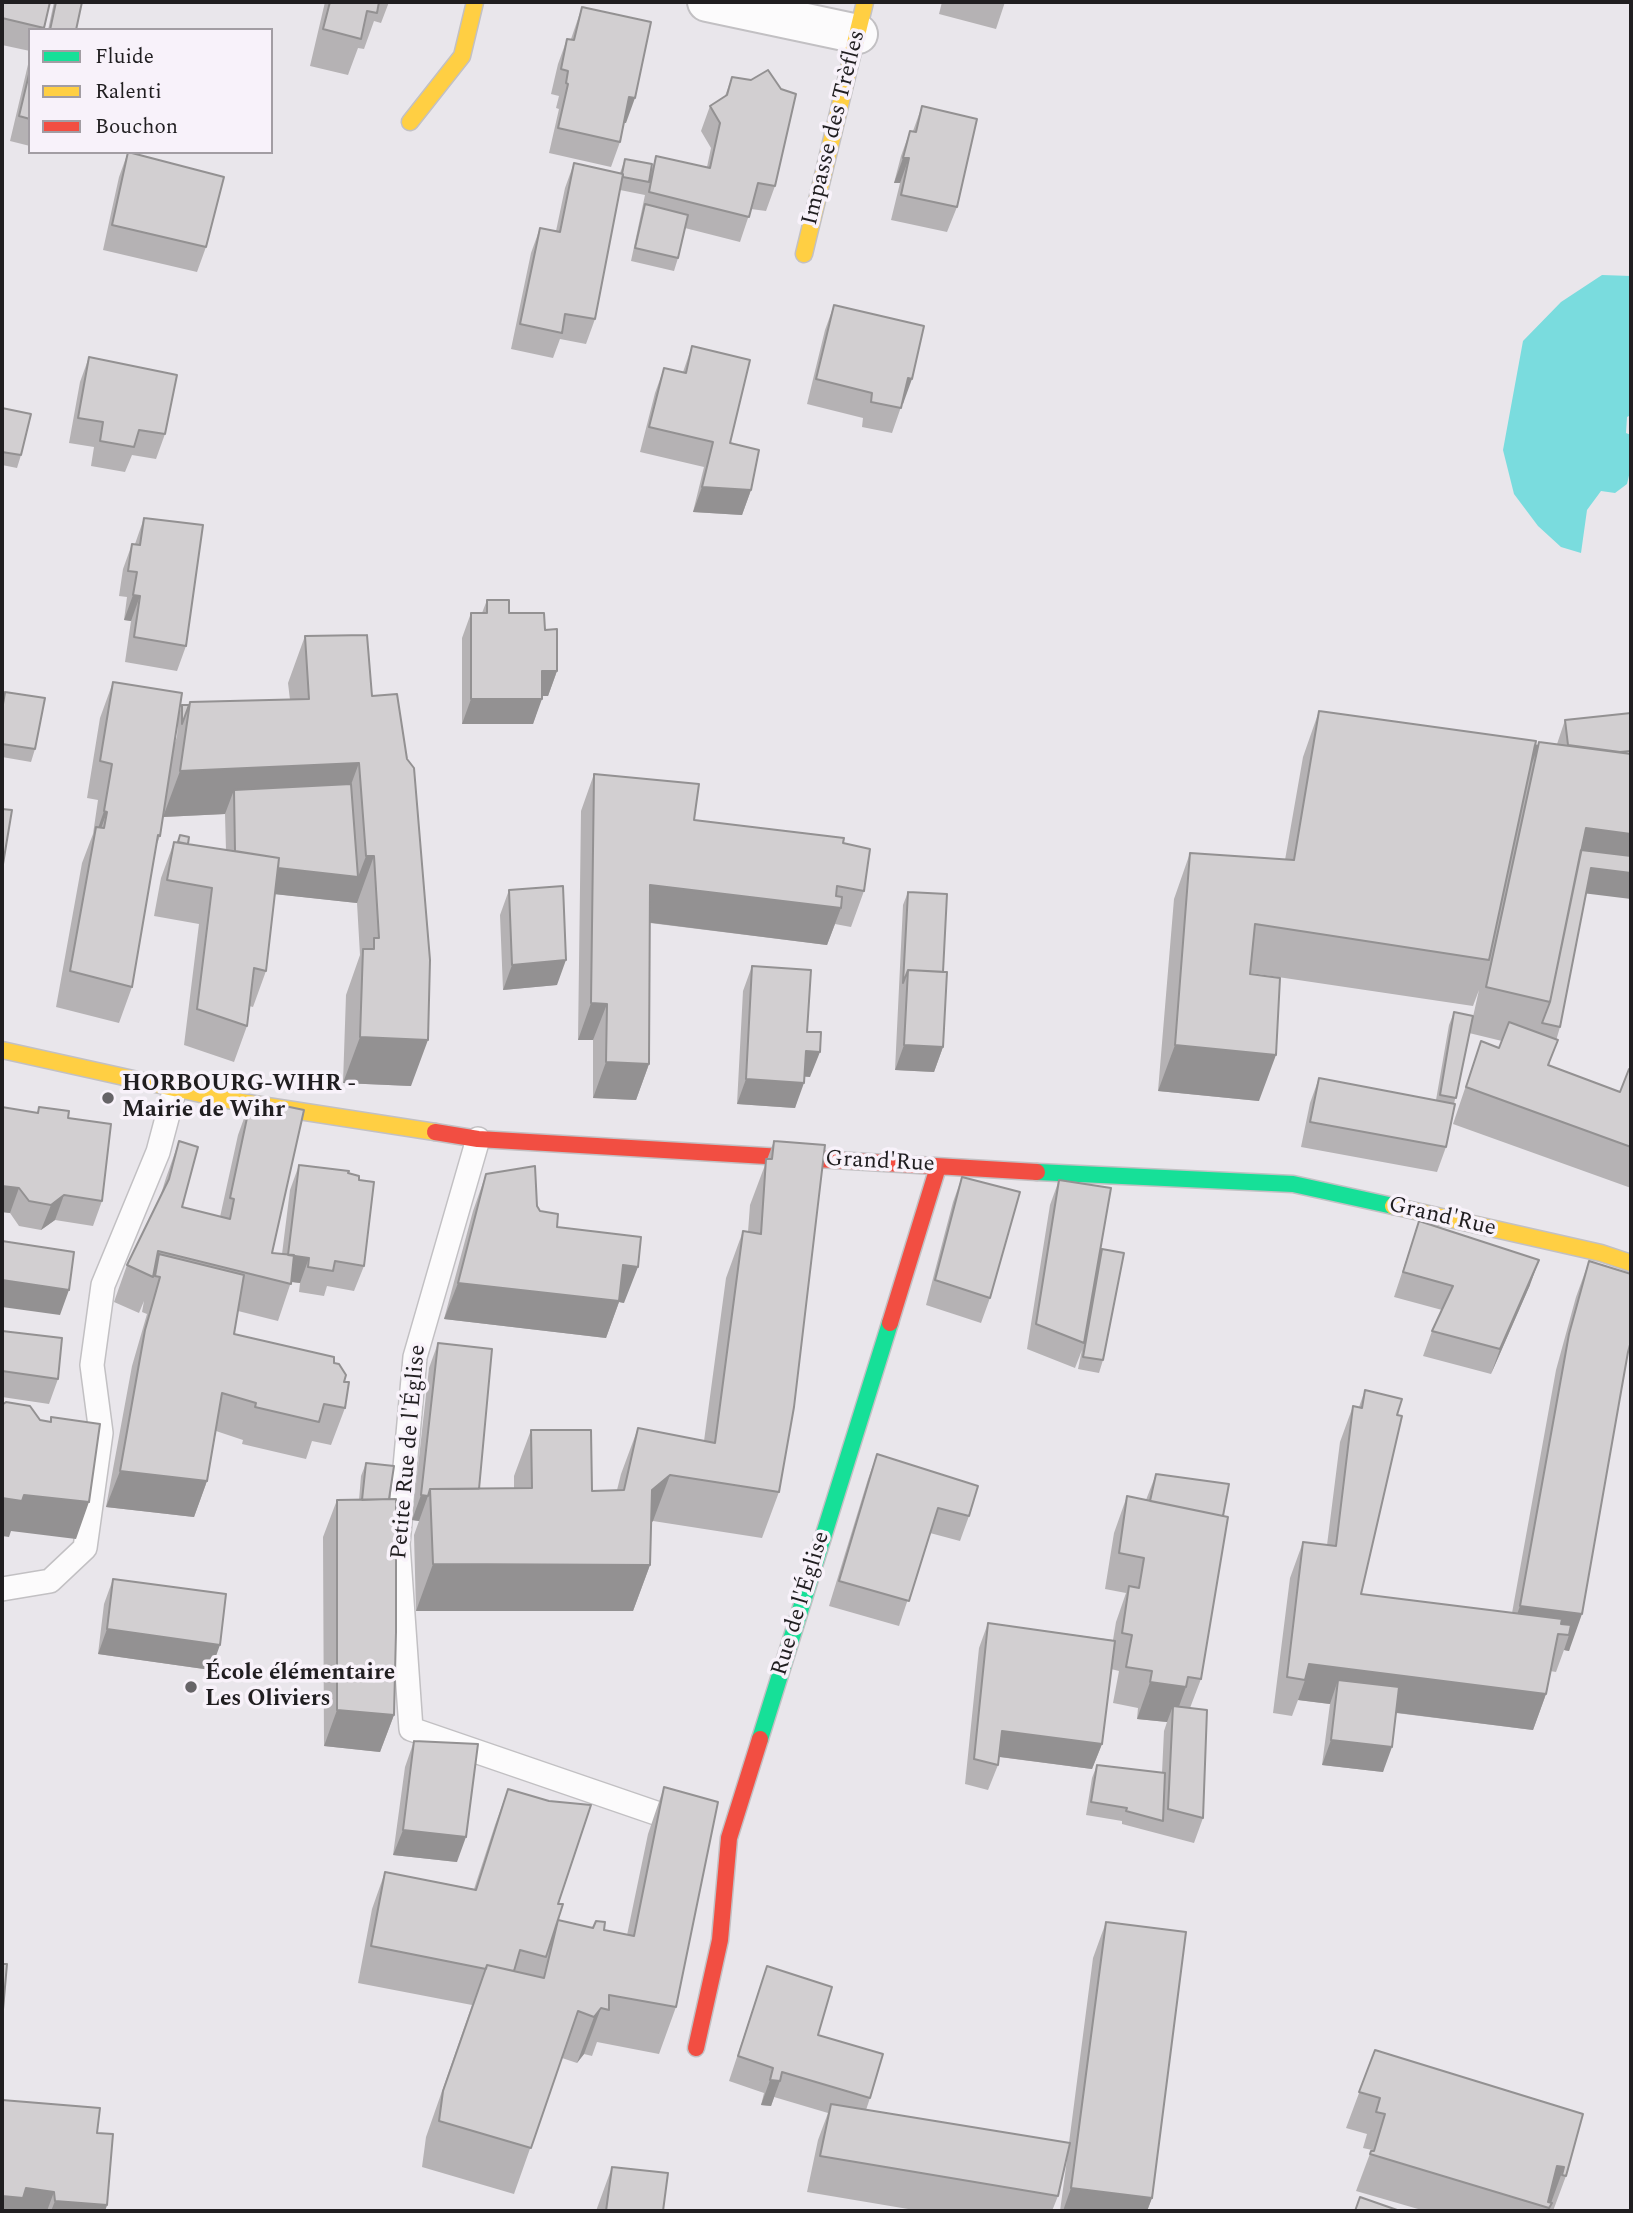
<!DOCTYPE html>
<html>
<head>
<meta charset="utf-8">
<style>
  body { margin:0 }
  #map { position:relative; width:1633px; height:2213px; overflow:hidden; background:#e9e6eb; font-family:Spectral,serif }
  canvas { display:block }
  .frame { position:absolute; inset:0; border:4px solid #201e20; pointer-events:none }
  .legend { position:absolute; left:28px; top:28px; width:245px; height:126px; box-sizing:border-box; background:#f8f2fa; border:2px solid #a29da3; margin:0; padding:9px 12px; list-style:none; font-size:21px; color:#201e20 }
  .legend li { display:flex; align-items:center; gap:14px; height:35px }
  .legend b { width:35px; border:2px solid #a29da3 }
</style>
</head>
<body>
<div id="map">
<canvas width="1633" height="2213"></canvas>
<div class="frame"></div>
<ul class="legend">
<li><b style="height:9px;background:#16e098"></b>Fluide</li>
<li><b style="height:9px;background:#ffcf43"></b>Ralenti</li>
<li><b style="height:9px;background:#f24e42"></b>Bouchon</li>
</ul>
</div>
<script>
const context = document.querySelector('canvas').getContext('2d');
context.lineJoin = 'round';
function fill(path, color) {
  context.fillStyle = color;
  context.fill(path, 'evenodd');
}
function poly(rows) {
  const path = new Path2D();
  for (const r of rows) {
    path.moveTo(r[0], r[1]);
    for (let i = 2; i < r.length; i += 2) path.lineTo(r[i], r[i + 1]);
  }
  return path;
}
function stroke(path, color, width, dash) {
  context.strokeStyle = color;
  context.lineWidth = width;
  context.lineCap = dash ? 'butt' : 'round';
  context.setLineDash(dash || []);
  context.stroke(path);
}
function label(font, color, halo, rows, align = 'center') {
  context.font = font + ' Spectral,serif';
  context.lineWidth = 7;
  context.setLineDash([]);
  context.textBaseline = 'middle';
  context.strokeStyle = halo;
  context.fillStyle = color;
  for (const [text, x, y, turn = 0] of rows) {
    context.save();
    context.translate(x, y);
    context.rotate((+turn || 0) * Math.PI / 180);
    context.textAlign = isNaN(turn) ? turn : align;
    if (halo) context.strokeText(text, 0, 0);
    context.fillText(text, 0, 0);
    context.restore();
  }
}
fill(poly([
  [1602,275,1631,276,1631,415,1627,417,1626,433,1631,435,1631,467,1627,484,1615,493,1601,491,1587,510,1581,553,1561,547,1538,526,1514,494,1503,450,1523,341,1561,302]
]), '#7adcde');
const lane = poly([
  [478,1139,415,1357,398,1544,411,1729,685,1823],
  [2,1589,50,1581,85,1548,101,1433,92,1365,103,1285,158,1152,175,1088]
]);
const street = poly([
  [707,2,858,34]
]);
const fast = poly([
  [1037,1172,1293,1184,1393,1206],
  [760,1739,890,1323]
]);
const slow = poly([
  [410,122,462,56,475,2],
  [804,254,865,2],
  [2,1050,228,1100,435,1132],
  [1393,1206,1601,1253,1631,1263]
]);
const jam = poly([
  [435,1132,478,1139,1037,1172],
  [890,1323,938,1167],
  [696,2048,720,1940,729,1838,760,1739]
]);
stroke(lane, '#c2c0c3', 26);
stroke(street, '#c2c0c3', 42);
stroke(fast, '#c2c0c3', 19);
stroke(slow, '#c2c0c3', 19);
stroke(jam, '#c2c0c3', 19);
stroke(lane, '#fcfbfc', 23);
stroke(street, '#fcfbfc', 38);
stroke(fast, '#16e098', 16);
stroke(slow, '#ffcf43', 16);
stroke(jam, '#f24e42', 16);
fill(poly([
  [2,2,50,2,44,30,30,30,30,51,2,45],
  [54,2,82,2,76,30,48,30],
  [325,2,389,2,381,23,374,21,364,49,358,48,348,75,310,66],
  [942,2,1005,2,996,29,939,14],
  [582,7,626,123,624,123,620,142,611,167,549,153,559,109,556,108,559,96,551,94,558,64,567,39,571,39],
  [30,56,30,146,10,141],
  [732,77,775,186,766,211,751,209,740,242,685,228,678,258,674,271,631,261,645,195,620,190,595,319,586,344,560,339,553,358,511,349,531,253,540,228,556,231,565,188,574,163,620,173,625,159,652,169,656,156,707,167,711,148,701,131,710,106,725,96],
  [922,106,957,207,947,232,891,220,900,183,894,183,901,156,910,131,913,131],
  [128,152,206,247,197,272,103,250,119,177],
  [834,305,903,404,902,404,892,433,862,427,863,418,807,404,825,330],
  [692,346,730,443,751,490,742,515,693,512,704,467,640,452,655,393,664,368,683,372],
  [89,357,165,434,156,459,132,455,125,472,91,466,94,447,69,443,80,382],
  [2,408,21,455,17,468,2,465],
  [144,518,186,646,177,671,125,662,131,621,124,620,127,597,119,596,123,569,132,544,135,544],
  [487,600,509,613,545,630,557,671,548,696,542,696,533,724,462,724,462,638,471,613,482,613],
  [305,636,372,696,411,1086,343,1083,346,995,360,955,357,903,275,894,266,971,253,1007,249,1006,247,1026,234,1062,184,1045,199,924,154,916,161,878,174,842,177,842,180,835,188,844,226,850,225,814,163,817,160,836,155,849,132,987,119,1023,56,1007,82,863,93,834,98,800,87,798,100,718,113,682,178,716,182,705,189,705,190,702,290,700,288,683],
  [178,722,177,736,174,746],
  [5,692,35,749,31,762,2,757,2,700],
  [1319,711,1537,746,1539,742,1557,744,1565,720,1586,894,1560,1027,1549,1065,1620,1092,1631,1070,1631,1188,1453,1124,1481,1041,1499,1048,1502,1041,1469,1033,1454,1104,1446,1147,1437,1172,1301,1147,1310,1103,1319,1078,1436,1100,1449,1025,1454,1012,1470,1030,1479,990,1473,1006,1251,973,1259,1101,1158,1091,1174,899,1190,853,1285,860,1303,757],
  [594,774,694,820,843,843,864,891,851,927,835,924,827,945,650,923,649,1064,636,1100,593,1098,593,1040,578,1040,581,811],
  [509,890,557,985,503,990,500,915],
  [908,892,943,1047,934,1072,895,1070,903,905],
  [752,966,807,1032,810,1077,804,1076,795,1108,737,1104,743,991],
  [251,1099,272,1253,282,1254,290,1190,299,1165,348,1173,364,1266,354,1291,327,1286,324,1296,299,1292,300,1283,291,1282,278,1321,238,1311,234,1334,334,1363,344,1382,345,1408,331,1445,312,1441,306,1459,242,1444,243,1440,216,1431,207,1481,194,1517,106,1507,132,1366,147,1314,142,1312,144,1301,139,1313,114,1302,127,1265,161,1194,166,1178,179,1141,182,1207,220,1217,238,1135],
  [68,1118,102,1201,93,1226,55,1220,41,1230,19,1226,10,1213,2,1212],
  [774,1141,779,1492,762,1538,653,1521,651,1523,650,1565,633,1611,416,1611,414,1535,419,1521,412,1520,429,1368,438,1343,479,1489,514,1488,514,1476,531,1430,592,1491,617,1490,621,1474,638,1428,704,1441,726,1278,743,1231,748,1232,750,1205],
  [486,1174,537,1206,540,1211,557,1227,624,1303,619,1302,606,1338,444,1319,473,1211],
  [962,1177,990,1298,981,1323,926,1305,953,1202],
  [1059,1180,1099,1258,1102,1249,1103,1360,1099,1373,1078,1369,1082,1350,1075,1368,1027,1349,1050,1205],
  [1419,1221,1530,1285,1491,1374,1423,1356,1432,1331,1442,1310,1394,1297],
  [1589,1261,1628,1352,1569,1651,1564,1650,1556,1672,1550,1671,1546,1694,1533,1730,1396,1713,1383,1772,1322,1765,1330,1704,1298,1700,1292,1716,1273,1713,1290,1578,1303,1542,1327,1545,1340,1442,1353,1406,1359,1407,1365,1390,1397,1415,1361,1594,1512,1613,1556,1370,1576,1297],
  [2,1331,58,1379,49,1404,2,1397],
  [877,1454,969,1516,960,1541,930,1533,899,1626,829,1606,868,1479],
  [366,1463,389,1499,394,1715,380,1752,324,1746,323,1537,337,1500,359,1500,361,1476],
  [1156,1474,1223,1516,1201,1679,1190,1708,1203,1818,1194,1843,1122,1824,1122,1821,1086,1815,1092,1778,1097,1765,1162,1773,1164,1731,1167,1722,1137,1719,1138,1708,1113,1703,1119,1671,1111,1669,1102,1744,1092,1769,999,1757,998,1765,988,1790,965,1784,979,1648,988,1623,1113,1640,1116,1622,1126,1593,1105,1589,1114,1533,1127,1496,1146,1500],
  [113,1579,211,1670,98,1654,104,1604],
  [414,1741,457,1862,393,1855,405,1767],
  [664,1787,676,2007,659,2054,597,2042,592,2056,584,2054,577,2063,562,2058,514,2194,422,2167,426,2137,472,2005,358,1983,372,1909,385,1872,474,1889,495,1825,508,1789,558,1904,555,1930,604,1930,627,1935,648,1834],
  [1106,1922,1152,2198,1147,2211,1060,2211,1068,2152,1058,2196,1052,2211,920,2211,807,2192,818,2140,828,2113,774,2097,771,2106,761,2105,764,2093,729,2081,767,1966,818,2035,870,2098,866,2110,1069,2143,1093,1958],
  [1375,2050,1566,2176,1553,2211,1425,2211,1356,2191,1371,2151,1372,2150,1363,2148,1367,2134,1346,2128],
  [97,2133,107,2205,105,2211,2,2211],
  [612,2167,663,2211,596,2211]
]), '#b5b2b4');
fill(poly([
  [629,97,635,98,626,123,620,122],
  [903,158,909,158,900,183,894,183],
  [908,378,912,379,903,404,899,403],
  [702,487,751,490,742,515,693,512],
  [133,595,140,596,131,621,124,620],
  [542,671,557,671,548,696,533,696],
  [471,699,542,699,533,724,462,724],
  [359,763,342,809,234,790,225,814,163,817,180,771],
  [104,811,107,812,94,848,93,843],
  [1586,828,1631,834,1631,899,1582,893,1573,875],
  [366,856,374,856,357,903,227,889,236,864,358,877],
  [650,885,841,908,827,945,637,921],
  [566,960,557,985,503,990,512,965],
  [591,1003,607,1004,593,1040,578,1040],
  [360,1037,428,1040,411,1086,343,1083],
  [904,1045,943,1047,934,1072,895,1070],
  [1175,1045,1276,1055,1259,1101,1158,1091],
  [806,1051,820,1052,810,1077,797,1076],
  [606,1062,649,1064,636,1100,593,1098],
  [746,1079,804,1083,795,1108,737,1104],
  [2,1186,19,1188,10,1213,2,1212],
  [64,1195,55,1220,41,1230,51,1205],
  [287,1255,309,1258,300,1283,278,1280],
  [1539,1260,1530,1285,1491,1374,1500,1349],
  [623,1265,638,1267,624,1303,619,1302,606,1338,444,1319,458,1283],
  [2,1280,69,1290,60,1315,2,1307],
  [120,1471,207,1481,194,1517,106,1507],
  [670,1475,653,1521,635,1536,652,1490],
  [24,1495,89,1502,76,1539,11,1531,9,1537,2,1536,2,1498],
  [421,1495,428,1496,419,1521,412,1520],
  [433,1564,650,1565,633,1611,416,1611],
  [1520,1606,1582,1614,1569,1651,1564,1650,1569,1635,1558,1634,1507,1642],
  [107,1629,220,1645,211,1670,98,1654],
  [1309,1664,1546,1694,1533,1730,1335,1705,1338,1680,1330,1704,1298,1700,1305,1680],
  [1150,1682,1186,1687,1173,1723,1173,1706,1167,1722,1137,1719],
  [337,1710,394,1715,380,1752,324,1746],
  [1002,1731,1102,1744,1092,1769,993,1756],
  [1331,1740,1392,1747,1383,1772,1322,1765],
  [403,1830,466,1837,457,1862,393,1855],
  [601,2008,584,2054,577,2063,594,2017],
  [770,2080,780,2081,771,2106,761,2105],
  [1557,2166,1564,2167,1551,2203,1544,2203],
  [26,2188,54,2192,47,2211,2,2211,2,2196],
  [1071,2188,1152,2198,1147,2211,1063,2211],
  [55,2201,107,2205,105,2211,51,2211]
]), '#939192');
const building = poly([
  [2,2,50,2,44,28,2,18,2,2],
  [56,2,82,2,76,30,50,30,56,2],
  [330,2,379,2,377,13,367,11,361,39,323,29,330,2],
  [582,7,651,22,635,98,629,97,620,142,558,128,568,84,566,83,568,71,561,69,567,39,574,40,582,7],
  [30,70,30,119,19,116,30,70],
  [768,70,781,89,796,94,775,186,758,183,749,217,649,192,656,156,710,168,720,123,710,106,727,95,732,77,751,80,768,70],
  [922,106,977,119,957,207,901,195,909,158,903,158,910,131,916,132,922,106],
  [128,152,224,177,206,247,112,225,128,152],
  [625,159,652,164,649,182,623,177,623,174,622,174,625,159],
  [574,163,623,174,595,319,565,314,562,333,520,324,540,228,560,232,574,163],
  [645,204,688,215,678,258,635,248,645,204],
  [834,305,924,326,912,379,908,378,901,408,871,402,872,393,816,379,834,305],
  [692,346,750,360,730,443,759,450,751,490,702,487,713,442,649,427,664,368,686,373,692,346],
  [89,357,177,375,165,434,139,430,134,447,100,441,103,422,78,418,89,357],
  [2,408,31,414,21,455,2,452,2,408],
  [144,518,203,525,186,646,134,637,140,596,133,595,137,572,128,571,132,544,140,545,144,518],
  [487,600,509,600,509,613,544,613,545,630,557,629,557,671,542,671,542,699,471,699,471,613,487,613,487,600],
  [367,635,372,696,397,694,407,759,414,768,430,960,428,1040,360,1037,363,949,374,949,374,938,379,938,374,856,366,856,359,763,180,771,190,702,309,699,305,636,367,635],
  [113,682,182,693,160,836,158,835,132,987,70,971,96,827,104,828,107,812,104,811,112,764,100,761,113,682],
  [5,692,45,698,35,749,2,744,2,710,5,692],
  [182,705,189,705,182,724,182,705],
  [1319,711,1536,741,1489,960,1255,924,1250,974,1280,978,1276,1055,1175,1045,1190,853,1294,860,1319,711],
  [1631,713,1631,751,1620,752,1568,745,1565,720,1631,713],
  [1539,742,1631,754,1631,834,1586,828,1550,1002,1486,987,1539,742],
  [1535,745,1537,746,1531,764,1535,745],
  [594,774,699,784,694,820,844,838,843,843,870,849,864,891,837,886,836,896,842,897,841,908,650,885,649,1064,606,1062,607,1004,591,1003,594,774],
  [351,784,358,877,278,868,279,858,235,851,234,790,351,784],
  [2,809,12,810,2,870,2,809],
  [180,835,189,837,188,844,178,842,180,835],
  [174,842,279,858,266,971,254,968,247,1026,197,1009,212,888,167,880,174,842],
  [1581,850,1631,856,1631,873,1591,868,1560,1027,1542,1023,1550,1002,1581,850],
  [563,886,566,960,512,965,509,890,563,886],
  [908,892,947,894,943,972,908,970,903,983,908,892],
  [752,966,811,970,807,1032,821,1032,820,1052,806,1051,804,1083,746,1079,752,966],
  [908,970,947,972,943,1047,904,1045,908,970],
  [1454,1012,1473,1016,1456,1098,1440,1095,1454,1012],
  [1509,1022,1558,1040,1548,1065,1620,1092,1629,1069,1631,1070,1631,1147,1466,1087,1481,1041,1499,1048,1509,1022],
  [1319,1078,1455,1104,1446,1147,1310,1122,1319,1078],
  [251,1099,304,1110,272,1253,294,1255,291,1284,158,1251,153,1277,127,1265,169,1179,179,1141,198,1147,182,1207,230,1219,234,1199,230,1198,251,1099],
  [2,1107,38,1113,39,1107,69,1111,68,1118,111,1124,102,1201,64,1195,51,1205,29,1201,19,1188,2,1186,2,1107],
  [774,1141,825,1145,794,1407,779,1492,670,1475,652,1490,650,1565,433,1564,430,1489,532,1488,531,1430,591,1430,592,1491,624,1490,638,1428,715,1443,743,1231,761,1234,766,1159,772,1159,774,1141],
  [299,1165,349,1171,348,1173,359,1176,359,1180,374,1182,364,1266,335,1261,333,1271,308,1267,309,1258,288,1255,299,1165],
  [535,1166,537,1206,540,1211,558,1214,557,1227,641,1237,638,1267,623,1265,619,1301,458,1283,486,1174,535,1166],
  [962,1177,1020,1192,990,1298,935,1280,962,1177],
  [1059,1180,1111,1188,1084,1343,1036,1324,1059,1180],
  [1419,1221,1539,1260,1500,1349,1432,1331,1453,1286,1403,1272,1419,1221],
  [2,1241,74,1252,69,1290,2,1280,2,1241],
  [1102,1249,1124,1253,1103,1360,1083,1357,1102,1249],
  [159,1254,244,1275,234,1334,334,1357,334,1363,339,1364,346,1375,344,1382,349,1382,345,1408,324,1404,319,1422,255,1407,256,1403,222,1393,207,1481,120,1471,145,1330,160,1277,155,1276,159,1254],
  [1589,1261,1631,1274,1631,1341,1628,1352,1582,1614,1520,1606,1569,1334,1589,1261],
  [2,1331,62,1338,58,1379,2,1371,2,1331],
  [438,1343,492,1349,479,1489,430,1489,428,1496,421,1495,438,1343],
  [1365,1390,1402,1399,1397,1415,1402,1416,1361,1594,1562,1619,1561,1624,1571,1625,1569,1635,1558,1634,1546,1694,1309,1664,1305,1680,1287,1677,1303,1542,1336,1546,1353,1406,1362,1408,1365,1390],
  [6,1402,30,1406,40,1420,51,1422,51,1417,100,1424,89,1502,24,1495,22,1501,2,1498,2,1405,6,1402],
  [877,1454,978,1486,969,1516,938,1508,909,1601,839,1581,877,1454],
  [366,1463,394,1466,389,1499,362,1500,366,1463],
  [1156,1474,1229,1484,1223,1516,1150,1501,1156,1474],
  [1127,1496,1228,1517,1201,1679,1188,1677,1186,1687,1150,1682,1152,1671,1126,1667,1132,1635,1122,1633,1129,1586,1139,1588,1144,1558,1119,1553,1127,1496],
  [396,1499,396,1632,394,1715,337,1710,337,1500,396,1499],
  [113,1579,226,1594,220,1645,107,1629,113,1579],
  [988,1623,1115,1641,1102,1744,1002,1731,998,1765,974,1759,988,1623],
  [1338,1680,1399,1687,1392,1747,1331,1740,1338,1680],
  [1173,1706,1207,1710,1203,1818,1168,1809,1173,1706],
  [414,1741,478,1744,466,1837,403,1830,414,1741],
  [1097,1765,1165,1773,1163,1821,1126,1811,1127,1808,1091,1802,1097,1765],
  [664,1787,718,1802,676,2007,609,1995,609,2010,601,2008,594,2017,578,2011,531,2148,439,2121,443,2091,487,1965,544,1978,558,1920,593,1928,596,1921,605,1922,604,1930,634,1936,664,1787],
  [508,1789,549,1801,591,1805,558,1904,563,1904,546,1957,520,1950,514,1971,487,1965,486,1969,371,1946,385,1872,476,1890,508,1789],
  [1106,1922,1186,1932,1152,2198,1071,2188,1106,1922],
  [2,1964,7,1964,2,2021,2,1964],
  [767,1966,832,1987,818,2035,883,2054,870,2098,782,2072,780,2081,770,2080,773,2068,738,2056,767,1966],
  [1375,2050,1583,2114,1566,2176,1562,2175,1564,2167,1557,2166,1548,2202,1552,2203,1549,2208,1370,2154,1371,2151,1374,2151,1385,2114,1376,2112,1380,2098,1359,2092,1375,2050],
  [2,2100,100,2108,97,2133,113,2134,107,2205,55,2201,54,2192,26,2188,23,2198,2,2196,2,2100],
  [831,2104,1070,2143,1058,2196,820,2156,831,2104],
  [612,2167,668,2173,663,2211,606,2211,612,2167],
  [1360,2197,1400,2211,1355,2211,1360,2197]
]);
fill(building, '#d2cfd1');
stroke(building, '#939192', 2);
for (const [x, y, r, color] of [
  [108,1098,7,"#666467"],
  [191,1687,7,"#666467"]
]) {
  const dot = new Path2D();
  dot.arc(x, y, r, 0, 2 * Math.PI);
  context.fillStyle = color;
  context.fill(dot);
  stroke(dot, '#f8f2fa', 2.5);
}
label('23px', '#201e20', '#f8f2fa', [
  ["Impasse des Trèfles",835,128,-76],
  ["Grand'Rue",880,1163,3],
  ["Grand'Rue",1442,1218,13],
  ["Petite Rue de l'Église",410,1452,-85],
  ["Rue de l'Église",802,1604,-73]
]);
label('bold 23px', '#201e20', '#f8f2fa', [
  ["HORBOURG-WIHR -",122,1085],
  ["Mairie de Wihr",122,1111],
  ["École élémentaire",205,1674],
  ["Les Oliviers",205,1700]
], 'left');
</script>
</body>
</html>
